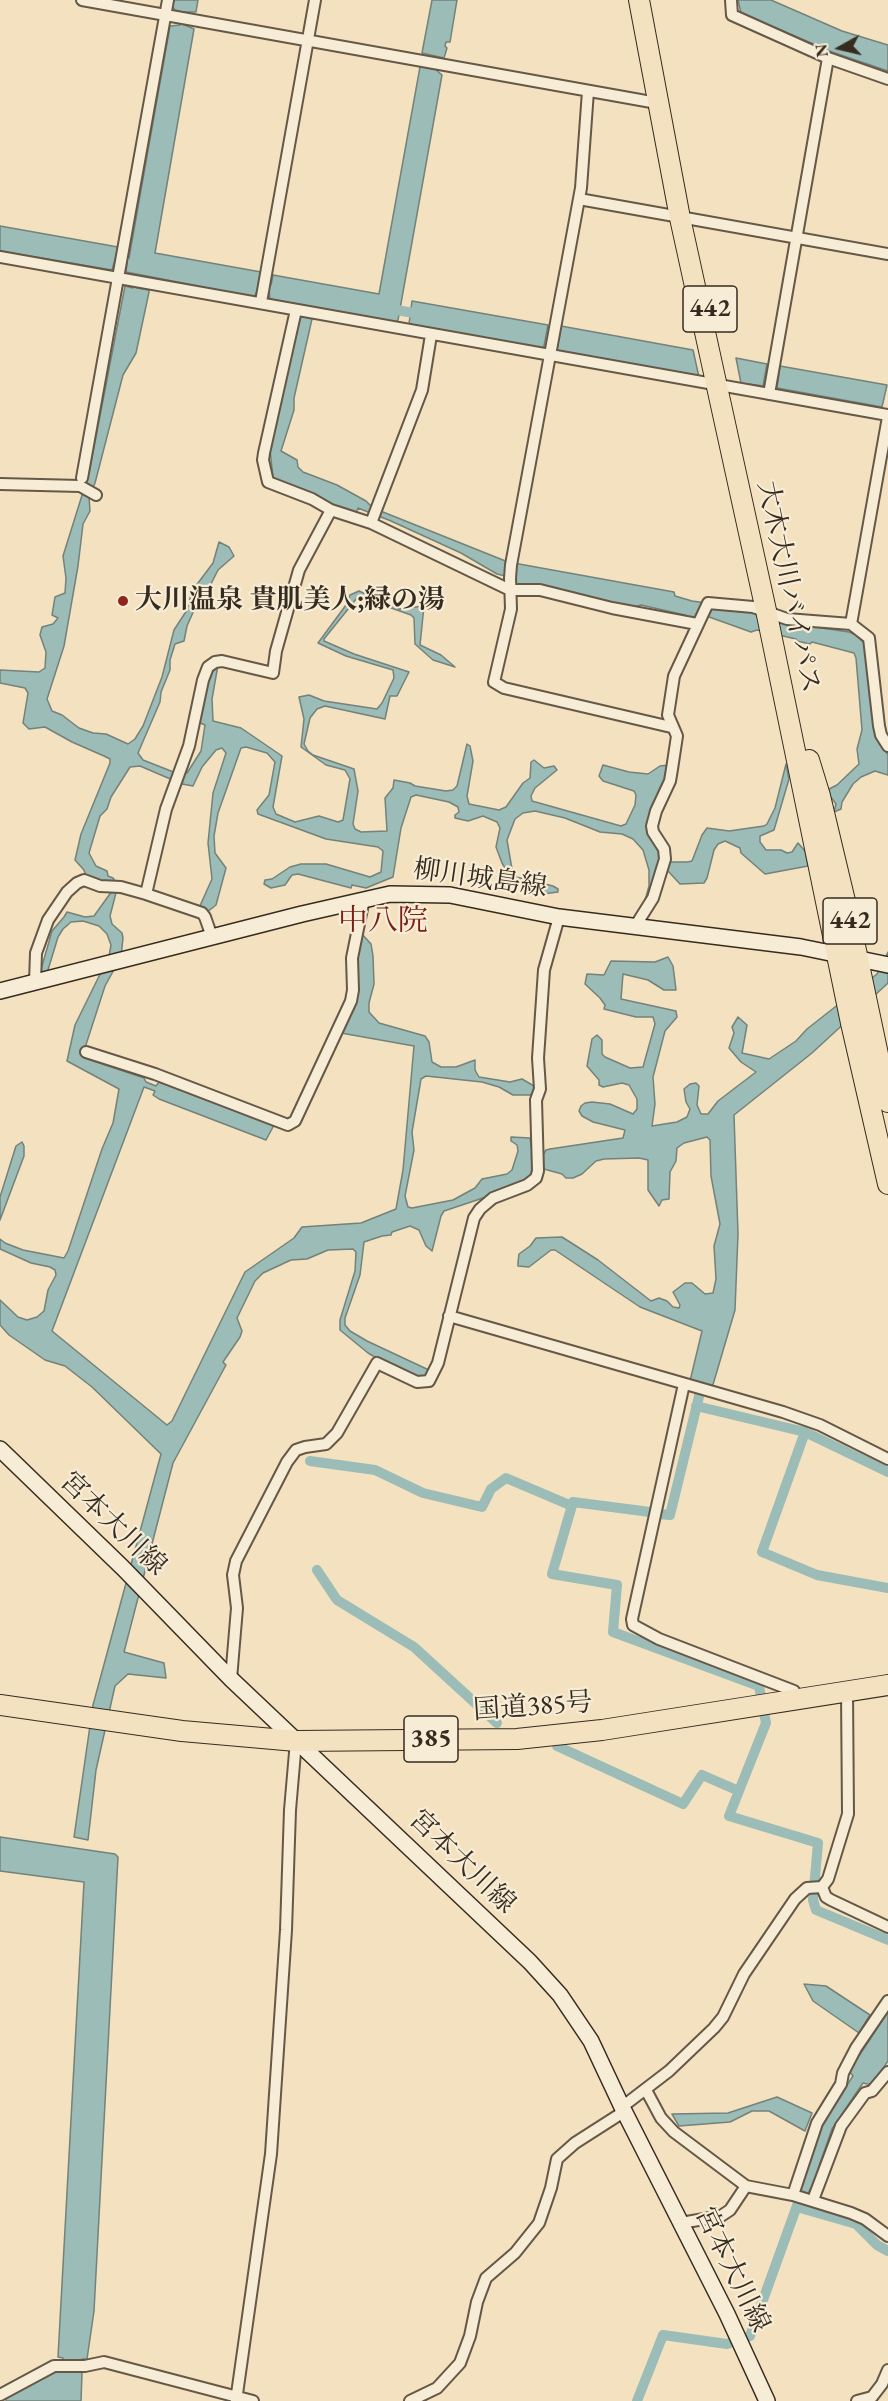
<!DOCTYPE html>
<html>
<head>
<meta charset="utf-8">
<style>
  body { margin:0 }
  #map { position:relative; width:888px; height:2401px; overflow:hidden; background:#f3e1c0; font-family:"EB Garamond",serif }
  canvas { display:block }
  .north { position:absolute; left:810px; top:18px; width:60px; height:60px; -webkit-text-stroke:4px #f7ecd6; paint-order:stroke; rotate:262deg; font-size:16px; font-weight:700; line-height:24px; text-align:center; color:#362b1f }
  .north::after { content:''; display:block; margin:auto; width:21px; height:27px; background:#362b1f; clip-path:polygon(50% 0,100% 100%,50% 72%,0 100%) }
</style>
</head>
<body>
<div id="map">
<canvas width="888" height="2401"></canvas>
<div class="north">N</div>
</div>
<script>
const context = document.querySelector('canvas').getContext('2d');
context.lineJoin = 'round';
function fill(path, color) {
  context.fillStyle = color;
  context.fill(path, 'evenodd');
}
function poly(rows) {
  const path = new Path2D();
  for (const r of rows) {
    path.moveTo(r[0], r[1]);
    for (let i = 2; i < r.length; i += 2) path.lineTo(r[i], r[i + 1]);
  }
  return path;
}
function stroke(path, color, width, dash) {
  context.strokeStyle = color;
  context.lineWidth = width;
  context.lineCap = dash ? 'butt' : 'round';
  context.setLineDash(dash || []);
  context.stroke(path);
}
function label(font, color, halo, rows, align = 'center') {
  context.font = font + ' "EB Garamond","Noto Serif JP",serif';
  context.lineWidth = 4.5;
  context.setLineDash([]);
  context.textBaseline = 'middle';
  context.strokeStyle = halo;
  context.fillStyle = color;
  for (const [text, x, y, turn = 0] of rows) {
    context.save();
    context.translate(x, y);
    context.rotate((+turn || 0) * Math.PI / 180);
    context.textAlign = isNaN(turn) ? turn : align;
    if (halo) context.strokeText(text, 0, 0);
    context.fillText(text, 0, 0);
    context.restore();
  }
}
const water = poly([
  [174,0,198,0,196,12,182,12,175,10,172,6,174,0],
  [432,0,457,0,450,42,446,42,445,46,447,48,444,58,422,53,432,0],
  [738,0,771,0,842,31,888,45,888,71,832,52,741,13,738,0],
  [180,23,194,29,155,253,261,272,260,286,254,297,126,272,127,263,125,262,126,258,129,258,170,26,180,25,180,23],
  [420,67,434,68,442,75,398,320,396,322,270,299,269,288,267,288,268,284,271,285,273,275,379,294,420,67],
  [0,226,118,247,116,256,119,256,118,260,115,260,112,270,0,251,0,226],
  [134,285,137,288,149,290,149,292,136,353,123,375,95,483,89,497,90,511,83,524,78,566,64,646,47,699,52,711,62,715,79,728,93,733,106,734,128,744,135,739,143,726,162,677,174,630,187,610,192,591,213,563,219,542,229,547,234,556,218,570,210,586,211,590,205,591,199,599,187,626,184,641,175,644,170,660,170,670,161,692,160,702,138,753,143,760,176,773,187,773,201,751,205,725,198,722,209,676,218,665,212,699,213,721,241,728,282,756,273,807,276,814,295,822,319,816,338,822,343,820,350,779,345,770,326,765,301,747,304,719,299,697,309,695,324,701,377,709,382,703,394,678,393,670,346,656,318,643,346,605,350,595,359,591,399,609,424,606,420,645,441,655,455,667,433,660,415,644,414,618,411,615,363,598,357,598,324,639,324,641,354,654,409,672,397,696,390,696,385,719,325,706,317,709,310,718,304,744,308,751,313,755,354,769,358,791,353,824,355,829,361,832,387,831,385,798,393,788,394,780,410,783,415,786,446,791,453,790,457,786,467,744,470,746,473,761,467,796,469,804,499,810,506,807,523,783,530,778,531,762,534,760,544,768,554,766,557,770,535,788,531,796,532,801,621,826,626,824,635,805,636,795,634,791,603,781,599,776,603,765,629,772,648,774,660,766,669,765,666,779,649,821,650,838,660,852,662,862,687,862,692,861,702,835,707,828,729,831,764,826,767,824,775,808,786,764,789,779,774,830,760,836,760,842,766,850,781,850,787,853,792,852,798,843,805,851,808,866,765,874,741,853,740,848,725,841,718,844,714,850,707,878,704,883,680,884,668,871,659,872,647,903,644,904,649,886,649,870,643,850,633,839,622,834,600,832,565,818,535,811,523,813,515,819,507,840,512,869,516,877,553,886,558,889,558,892,543,894,516,883,511,878,502,863,496,847,500,828,497,822,483,816,468,821,455,818,455,815,459,812,458,807,449,802,416,795,411,797,401,828,393,877,366,888,352,885,351,888,298,874,292,875,285,885,271,888,264,884,265,880,272,879,290,867,301,864,326,864,370,877,381,872,383,851,378,847,326,839,258,814,257,810,269,795,275,762,267,753,246,747,241,748,218,813,214,836,215,853,226,868,216,905,206,913,199,908,212,879,208,843,213,793,226,753,222,748,216,750,202,767,193,786,182,784,140,766,130,767,111,797,107,809,100,816,89,853,96,866,107,871,108,876,113,878,118,885,110,916,112,924,122,933,123,938,121,957,105,986,82,1057,144,1078,146,1082,156,1086,159,1082,272,1125,273,1127,266,1140,159,1099,153,1095,155,1091,144,1087,52,1331,167,1425,172,1421,245,1272,294,1238,302,1227,361,1223,396,1209,403,1170,414,1046,341,1033,361,933,371,944,373,956,374,984,369,1003,369,1012,379,1023,425,1036,429,1042,432,1062,441,1067,456,1067,475,1060,475,1070,479,1077,510,1082,522,1079,534,1086,534,1092,530,1095,513,1095,499,1087,482,1082,426,1076,421,1079,412,1132,414,1150,405,1196,408,1207,412,1208,453,1200,475,1188,482,1179,507,1174,512,1170,518,1151,517,1145,511,1141,511,1137,530,1138,533,1158,541,1158,546,1150,550,1149,623,1138,625,1130,593,1122,582,1116,579,1111,581,1106,585,1103,592,1102,610,1104,633,1114,637,1109,637,1099,629,1085,622,1083,603,1087,599,1085,599,1080,587,1066,592,1039,597,1035,602,1040,602,1054,605,1057,630,1068,643,1067,655,1024,653,1017,636,1017,604,1009,605,1005,600,998,585,984,587,974,604,975,611,961,655,962,668,957,673,966,676,990,664,990,648,980,623,974,621,999,676,1011,677,1017,665,1031,653,1077,655,1104,652,1126,677,1122,687,1117,690,1109,686,1102,684,1089,690,1084,696,1083,699,1086,697,1105,701,1114,708,1114,718,1101,756,1072,741,1062,729,1048,734,1033,732,1027,738,1017,747,1025,742,1053,769,1059,796,1041,807,1029,877,974,888,952,888,983,812,1053,734,1115,738,1234,735,1310,712,1388,690,1381,702,1331,640,1307,555,1250,551,1250,529,1267,518,1266,518,1262,519,1254,530,1246,536,1238,562,1237,598,1260,651,1301,659,1298,667,1301,673,1307,679,1308,680,1305,673,1292,685,1283,692,1283,705,1294,713,1293,716,1279,714,1246,720,1224,711,1176,710,1140,707,1137,684,1143,677,1148,676,1161,670,1172,669,1199,662,1200,659,1206,648,1190,648,1160,639,1158,604,1159,596,1161,582,1174,573,1178,566,1178,562,1174,544,1169,535,1169,529,1179,486,1197,444,1211,441,1216,432,1251,426,1246,419,1230,410,1226,392,1232,391,1235,382,1236,364,1242,360,1275,345,1318,345,1325,350,1331,367,1341,431,1371,427,1376,419,1378,394,1368,368,1353,340,1330,340,1320,355,1271,356,1252,353,1249,328,1250,307,1259,291,1260,263,1273,255,1281,237,1318,242,1331,240,1337,223,1362,226,1365,173,1463,124,1652,164,1663,166,1678,128,1674,115,1686,96,1770,88,1840,74,1837,93,1705,161,1454,92,1387,65,1366,45,1360,9,1335,0,1325,0,1300,18,1317,27,1320,37,1317,44,1311,48,1290,56,1275,55,1270,50,1267,31,1263,0,1249,0,1239,5,1243,23,1250,64,1258,68,1251,102,1149,113,1123,119,1089,67,1061,75,1025,109,956,111,945,107,934,99,926,83,921,71,922,63,929,58,937,48,970,45,974,41,975,40,973,52,931,64,917,67,912,85,917,94,916,112,891,87,879,84,870,75,860,81,834,110,763,110,759,104,756,72,742,45,727,29,729,23,723,28,693,25,688,0,683,0,670,39,672,45,668,46,652,40,635,42,627,53,624,58,618,52,615,55,597,65,593,66,578,63,556,89,473,125,286,133,288,134,285],
  [412,301,548,325,544,346,542,348,409,324,412,301],
  [303,315,310,316,309,318,312,319,294,398,294,410,281,451,297,460,298,467,303,472,337,485,366,501,373,508,508,562,674,592,675,596,692,601,742,608,807,624,808,626,849,632,856,635,864,643,867,651,872,714,877,738,888,755,888,775,875,771,861,777,853,784,842,802,841,809,834,812,836,804,830,796,829,789,837,785,859,764,857,749,862,730,856,658,854,653,812,642,810,644,797,641,796,639,757,630,751,632,698,613,692,619,685,615,641,605,628,609,517,585,514,578,497,574,461,553,391,521,358,508,355,515,270,480,273,477,270,450,299,318,303,317,303,315],
  [561,326,693,350,699,377,557,350,561,326],
  [736,358,767,364,763,386,741,383,736,358],
  [780,366,887,385,882,407,777,388,780,366],
  [22,1142,24,1146,24,1156,0,1220,0,1197,16,1146,22,1142],
  [0,1837,115,1854,118,1857,94,2311,87,2359,82,2359,80,2372,82,2373,81,2401,6,2401,6,2396,55,2372,64,2372,63,2358,58,2357,84,1882,0,1871,0,1837],
  [804,1984,826,1986,870,2015,859,2033,813,2001,804,1984],
  [888,2012,888,2061,872,2085,863,2083,832,2129,812,2186,807,2195,800,2193,800,2184,824,2120,853,2076,849,2071,888,2012],
  [777,2097,812,2113,805,2131,769,2111,752,2111,730,2122,679,2126,672,2114,728,2113,777,2097]
]);
fill(water, '#9cbcb7');
stroke(water, '#73827a', 1.5);
stroke(poly([
  [386,308,424,315],
  [696,1406,805,1432,888,1472],
  [805,1432,762,1552,817,1575,888,1588],
  [310,1461,375,1470,423,1493,482,1507,491,1489,506,1478,572,1506],
  [650,1512,573,1502,552,1574,617,1585,613,1632,759,1686,766,1723,729,1816,818,1843,813,1900,816,1910,888,1940],
  [659,1514,670,1515,703,1380],
  [317,1570,337,1600,414,1647,497,1723],
  [557,1746,683,1804,702,1775,739,1791],
  [797,2207,856,2224,877,2245,888,2251],
  [637,2401,663,2335,727,2344,750,2336,803,2189]
]), '#9cbcb7', 10);
const street = poly([
  [82,0,657,103],
  [731,0,732,15,828,58,888,79],
  [588,91,581,188,511,565,510,578,511,609,494,682,504,688,671,727],
  [579,199,888,254],
  [0,257,888,415],
  [261,302,315,0],
  [296,310,264,453,263,460,268,482,312,499,331,510,371,523,510,590,540,590,612,608,697,624],
  [769,394,828,58],
  [82,478,168,0],
  [0,484,80,486,96,495],
  [371,523,422,390,431,335],
  [851,624,888,417],
  [146,894,166,809,189,746,203,680,208,667,215,662,222,661,273,673,276,651,299,570,331,510],
  [636,925,653,898,665,859,664,849,653,832,652,826,656,811,670,781,672,769,677,736,668,715,674,676,708,603,753,607,787,619,851,624,869,638,879,726,881,735,888,746],
  [35,982,36,953,48,920,67,892,77,883,84,880,100,886,121,887,146,894,202,913,205,917,212,937],
  [86,1052,155,1074,288,1125,295,1121,351,1001,353,990,352,958,364,899],
  [449,1316,783,1412,820,1425,888,1459],
  [684,1384,632,1619,633,1625,659,1639,794,1691,795,1699],
  [231,1679,237,1608,233,1575,236,1561,287,1462,296,1450,305,1447,326,1444,337,1433,377,1363,417,1382,429,1381,438,1363,474,1218,480,1209,493,1198,527,1185,536,1178,538,1171,536,1100,540,1089,538,1058,544,970,559,917],
  [822,1887,826,1897,831,1900,888,1927],
  [646,2090,661,2118,674,2132,746,2186,793,2195,851,2213,865,2219,888,2236],
  [622,2107,669,2071,714,2028,723,2017,744,1974,795,1899,807,1888,822,1887,828,1879,848,1814,847,1692],
  [793,2195,817,2123,841,2084,843,2073,856,2048,888,2001],
  [813,2200,841,2126,865,2093,872,2091,888,2072],
  [681,2223,721,2216,730,2210,746,2186],
  [0,2395,54,2366,85,2366,104,2362,253,2401],
  [236,2401,271,2154,286,1930,290,1810,296,1741],
  [410,2401,437,2388,460,2363,470,2336,477,2302,486,2278,515,2253,539,2223,551,2188,557,2159,575,2143,625,2111],
  [857,2401,872,2397,882,2384,888,2370]
]);
const secondary = poly([
  [0,991,302,914,390,894,450,895,559,917,801,947,888,965],
  [0,1449,123,1568,231,1679,530,1962,560,1995,591,2041,622,2107,727,2314,767,2401]
]);
const highway = poly([
  [639,0,680,218,767,615,851,1023,888,1184],
  [809,760,820,796,850,922,888,1102],
  [0,1705,182,1731,296,1741,517,1739,602,1730,888,1685]
]);
stroke(street, '#655847', 14);
stroke(secondary, '#362b1f', 18);
stroke(highway, '#362b1f', 22);
stroke(street, '#f7ecd6', 10);
stroke(secondary, '#f7ecd6', 15);
stroke(highway, '#f3e1c0', 20);
for (const [x, y, r, color] of [
  [123,601,6,"#8f2418"]
]) {
  const dot = new Path2D();
  dot.arc(x, y, r, 0, 2 * Math.PI);
  context.fillStyle = color;
  context.fill(dot);
  stroke(dot, '#f7ecd6', 2);
}
for (const [x, y, w] of [
  [710,309,54],
  [850,921,54],
  [431,1739,54]
]) {
  const box = new Path2D();
  box.roundRect(x - w / 2, y - 23, w, 46, 4.5);
  context.fillStyle = '#f7ecd6';
  context.fill(box);
  stroke(box, '#362b1f', 1.5);
}
label('bold 26px', '#362b1f', null, [
  ["442",710,309],
  ["442",850,921],
  ["385",431,1739]
]);
label('27px', '#362b1f', '#f7ecd6', [
  ["大木大川バイパス",788,587,78],
  ["柳川城島線",480,879,8],
  ["宮本大川線",113,1524,44],
  ["国道385号",533,1707,-4],
  ["宮本大川線",462,1862,44],
  ["宮本大川線",732,2270,64]
]);
label('bold 27px', '#362b1f', '#f7ecd6', [
  ["大川温泉 貴肌美人;緑の湯",135,601]
], 'left');
label('30px', '#7a1f14', '#f7ecd6', [
  ["中八院",383,922]
]);
</script>
</body>
</html>
